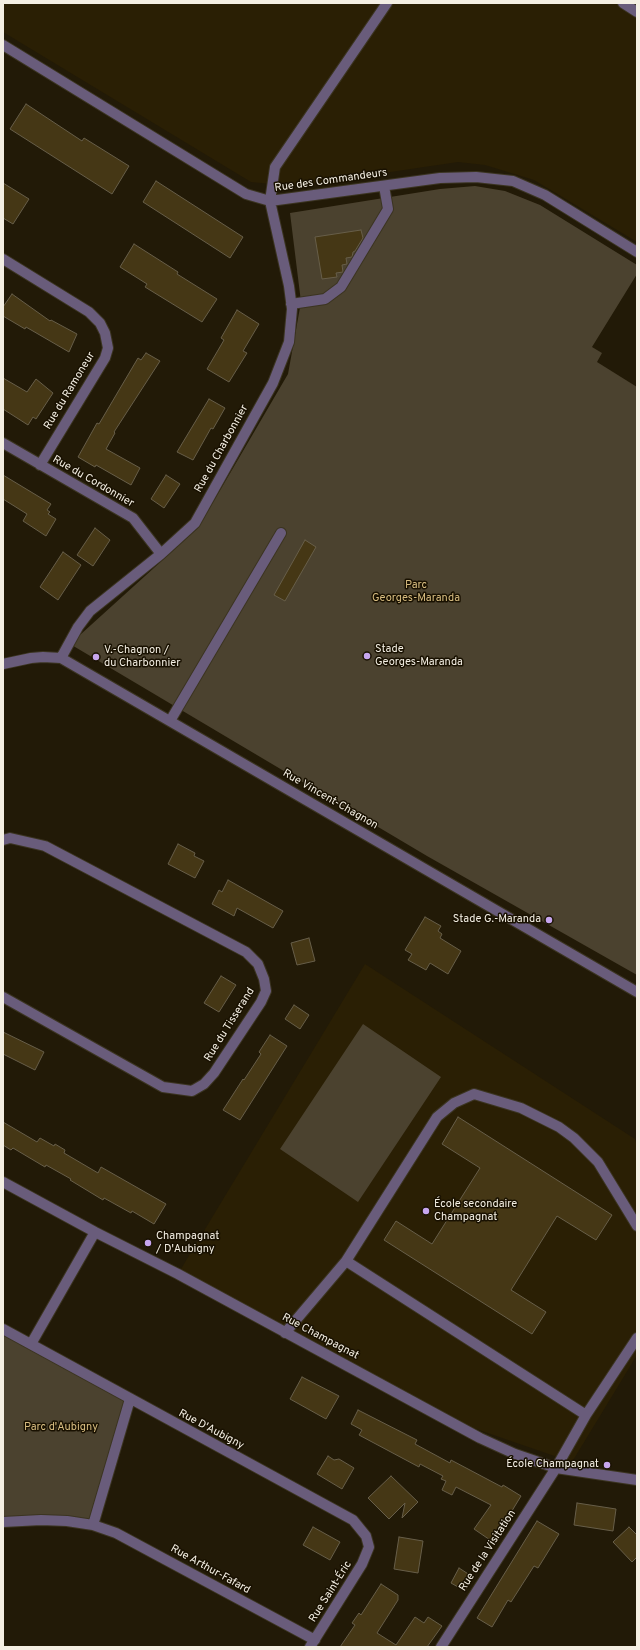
<!DOCTYPE html>
<html>
<head>
<meta charset="utf-8">
<style>
  body { margin:0 }
  #map { position:relative; width:640px; height:1650px; overflow:hidden; background:#221a07; font-family:Overpass,sans-serif }
  canvas { display:block }
  .frame { position:absolute; inset:0; border:4px solid #f4efe3; pointer-events:none }
</style>
</head>
<body>
<div id="map">
<canvas width="640" height="1650"></canvas>
<div class="frame"></div>
</div>
<script>
const context = document.querySelector('canvas').getContext('2d');
context.lineJoin = 'round';
function fill(path, color) {
  context.fillStyle = color;
  context.fill(path, 'evenodd');
}
function poly(rows) {
  const path = new Path2D();
  for (const r of rows) {
    path.moveTo(r[0], r[1]);
    for (let i = 2; i < r.length; i += 2) path.lineTo(r[i], r[i + 1]);
  }
  return path;
}
function stroke(path, color, width, dash) {
  context.strokeStyle = color;
  context.lineWidth = width;
  context.lineCap = dash ? 'butt' : 'round';
  context.setLineDash(dash || []);
  context.stroke(path);
}
function label(font, color, halo, rows, align = 'center') {
  context.font = font + ' Overpass,sans-serif';
  context.lineWidth = 3;
  context.setLineDash([]);
  context.textBaseline = 'middle';
  context.strokeStyle = halo;
  context.fillStyle = color;
  for (const [text, x, y, turn = 0] of rows) {
    context.save();
    context.translate(x, y);
    context.rotate((+turn || 0) * Math.PI / 180);
    context.textAlign = isNaN(turn) ? turn : align;
    if (halo) context.strokeText(text, 0, 0);
    context.fillText(text, 0, 0);
    context.restore();
  }
}
fill(poly([
  [3,3,637,3,637,242,534,180,485,165,458,162,282,188,272,184,251,182,3,32],
  [365,964,635,1139,637,1147,637,1355,572,1462,444,1418,178,1274]
]), '#2a1f04');
fill(poly([
  [475,186,505,191,540,205,637,265,637,274,592,347,602,353,597,362,637,387,637,975,427,856,70,644,198,528,288,374,301,302,290,213,440,189],
  [363,1024,441,1077,358,1202,280,1149],
  [3,1331,130,1399,93,1525,3,1522]
]), '#4b422f');
const building = poly([
  [26,104,82,141,84,138,129,166,112,194,10,129,26,104],
  [156,181,243,237,230,258,143,202,156,181],
  [3,183,29,199,13,224,3,218,3,183],
  [361,230,363,238,355,251,353,252,352,257,346,258,347,264,342,265,343,272,336,273,337,277,322,279,315,237,361,230],
  [134,244,178,272,177,274,217,299,202,322,145,287,147,284,120,267,134,244],
  [12,294,50,321,51,320,77,334,69,352,26,327,25,329,3,316,3,307,12,294],
  [237,310,259,324,243,351,247,353,229,382,207,369,224,340,221,338,237,310],
  [146,353,160,361,114,432,115,433,106,449,140,468,131,485,96,465,95,467,78,457,97,423,99,424,138,358,141,360,146,353],
  [3,378,27,392,36,379,53,393,36,419,33,417,28,425,3,409,3,378],
  [209,399,225,408,213,429,211,428,193,460,177,452,209,399],
  [3,475,51,504,47,510,50,512,48,514,56,519,46,536,23,521,27,514,3,499,3,475],
  [166,475,180,484,164,508,151,499,166,475],
  [95,528,110,540,93,566,77,555,95,528],
  [305,540,316,547,285,601,274,595,305,540],
  [63,552,81,565,58,600,40,587,63,552],
  [178,844,195,853,194,856,204,861,195,878,168,864,178,844],
  [228,880,283,911,273,928,237,908,234,916,212,904,219,890,222,892,228,880],
  [425,917,441,926,438,931,442,934,440,938,461,951,448,974,430,963,426,970,408,960,412,954,405,950,425,917],
  [309,938,315,961,297,965,291,943,309,938],
  [221,976,236,985,219,1012,204,1003,221,976],
  [294,1005,309,1015,300,1029,285,1019,294,1005],
  [3,1032,44,1052,35,1070,3,1054,3,1032],
  [270,1035,287,1046,240,1120,223,1110,243,1079,244,1080,261,1054,259,1052,270,1035],
  [458,1117,612,1215,596,1240,557,1216,511,1290,546,1312,532,1334,384,1240,396,1221,432,1244,480,1168,442,1144,458,1117],
  [3,1122,37,1142,40,1138,54,1146,55,1144,65,1150,64,1153,98,1173,101,1167,166,1204,154,1224,132,1211,131,1213,104,1198,103,1200,70,1180,71,1179,46,1165,45,1167,13,1148,11,1150,3,1145,3,1122],
  [302,1377,339,1396,326,1419,290,1399,302,1377],
  [358,1410,417,1440,415,1444,450,1463,451,1460,502,1487,503,1485,521,1496,493,1542,474,1529,491,1505,456,1487,452,1495,442,1490,446,1481,441,1479,443,1476,420,1464,419,1467,359,1435,362,1430,351,1424,358,1410],
  [328,1456,334,1460,339,1459,354,1468,342,1489,317,1474,328,1456],
  [391,1476,418,1502,402,1518,405,1503,389,1519,368,1498,391,1476],
  [577,1503,616,1509,613,1531,574,1525,577,1503],
  [537,1521,559,1534,538,1568,534,1566,511,1602,508,1600,492,1627,477,1618,537,1521],
  [313,1527,340,1542,330,1560,303,1545,313,1527],
  [629,1527,637,1535,637,1557,632,1562,613,1542,629,1527],
  [399,1537,423,1541,418,1573,394,1569,399,1537],
  [459,1568,473,1577,465,1591,451,1583,459,1568],
  [381,1584,398,1595,398,1600,377,1633,396,1645,415,1617,424,1623,428,1617,442,1626,427,1647,340,1647,355,1625,352,1623,359,1613,361,1615,381,1584]
]);
fill(building, '#453715');
stroke(building, '#675e49', 1);
const minor = poly([
  [623,3,637,12],
  [3,45,246,194,270,201,440,178,476,177,513,181,545,195,637,252],
  [3,259,89,312,100,323,105,333,108,348,105,358,40,465],
  [291,304,325,299,341,287,388,209,384,186],
  [3,443,133,518,161,554],
  [61,658,78,627,90,611,161,554,195,523,273,383,289,342,292,309,289,286,270,201,275,167,387,3],
  [3,664,31,658,43,657,61,658,637,992],
  [170,721,281,533],
  [3,840,10,838,45,846,246,952,258,964,264,979,266,991,261,1002,214,1073,204,1084,192,1091,163,1087,3,997],
  [3,1182,95,1232,178,1274,480,1438,515,1454,556,1468,637,1480],
  [346,1261,586,1415],
  [3,1329,353,1520,366,1536,369,1547,362,1564,310,1647],
  [285,1333,346,1261,437,1117,454,1103,474,1094,521,1108,559,1127,574,1138,598,1162,637,1226],
  [31,1344,95,1232],
  [3,1522,41,1520,67,1521,93,1525,116,1533,315,1640],
  [93,1525,130,1399],
  [441,1647,556,1468,586,1415,637,1338]
]);
stroke(minor, '#3b3421', 12);
stroke(minor, '#695c7b', 10);
for (const [x, y, r, color] of [
  [367,656,4,"#c7a6ef"],
  [96,657,4,"#c7a6ef"],
  [549,920,4,"#c7a6ef"],
  [426,1211,4,"#c7a6ef"],
  [148,1243,4,"#c7a6ef"],
  [607,1465,4,"#c7a6ef"]
]) {
  const dot = new Path2D();
  dot.arc(x, y, r, 0, 2 * Math.PI);
  context.fillStyle = color;
  context.fill(dot);
  stroke(dot, '#191101', 1.5);
}
label('11px', '#f4efe3', '#191101', [
  ["Rue des Commandeurs",331,181,-8],
  ["Rue du Ramoneur",70,391,-59],
  ["Rue du Charbonnier",222,449,-61],
  ["Rue du Cordonnier",93,482,30],
  ["Rue Vincent-Chagnon",330,800,30],
  ["Rue du Tisserand",230,1025,-58],
  ["Rue Champagnat",320,1337,28],
  ["Rue D'Aubigny",211,1430,28],
  ["Rue de la Visitation",488,1551,-57],
  ["Rue Arthur-Fafard",210,1570,29],
  ["Rue Saint-Éric",331,1592,-58]
]);
label('11px', '#d8bd81', '#191101', [
  ["Parc",416,586],
  ["Georges-Maranda",416,599],
  ["Parc d'Aubigny",61,1428]
]);
label('11px', '#f4efe3', '#191101', [
  ["Stade",375,650],
  ["Georges-Maranda",375,663],
  ["V.-Chagnon /",104,651],
  ["du Charbonnier",104,664],
  ["Stade G.-Maranda",541,920,"right"],
  ["École secondaire",434,1205],
  ["Champagnat",434,1218],
  ["Champagnat",156,1237],
  ["/ D'Aubigny",156,1250],
  ["École Champagnat",599,1465,"right"]
], 'left');
</script>
</body>
</html>
